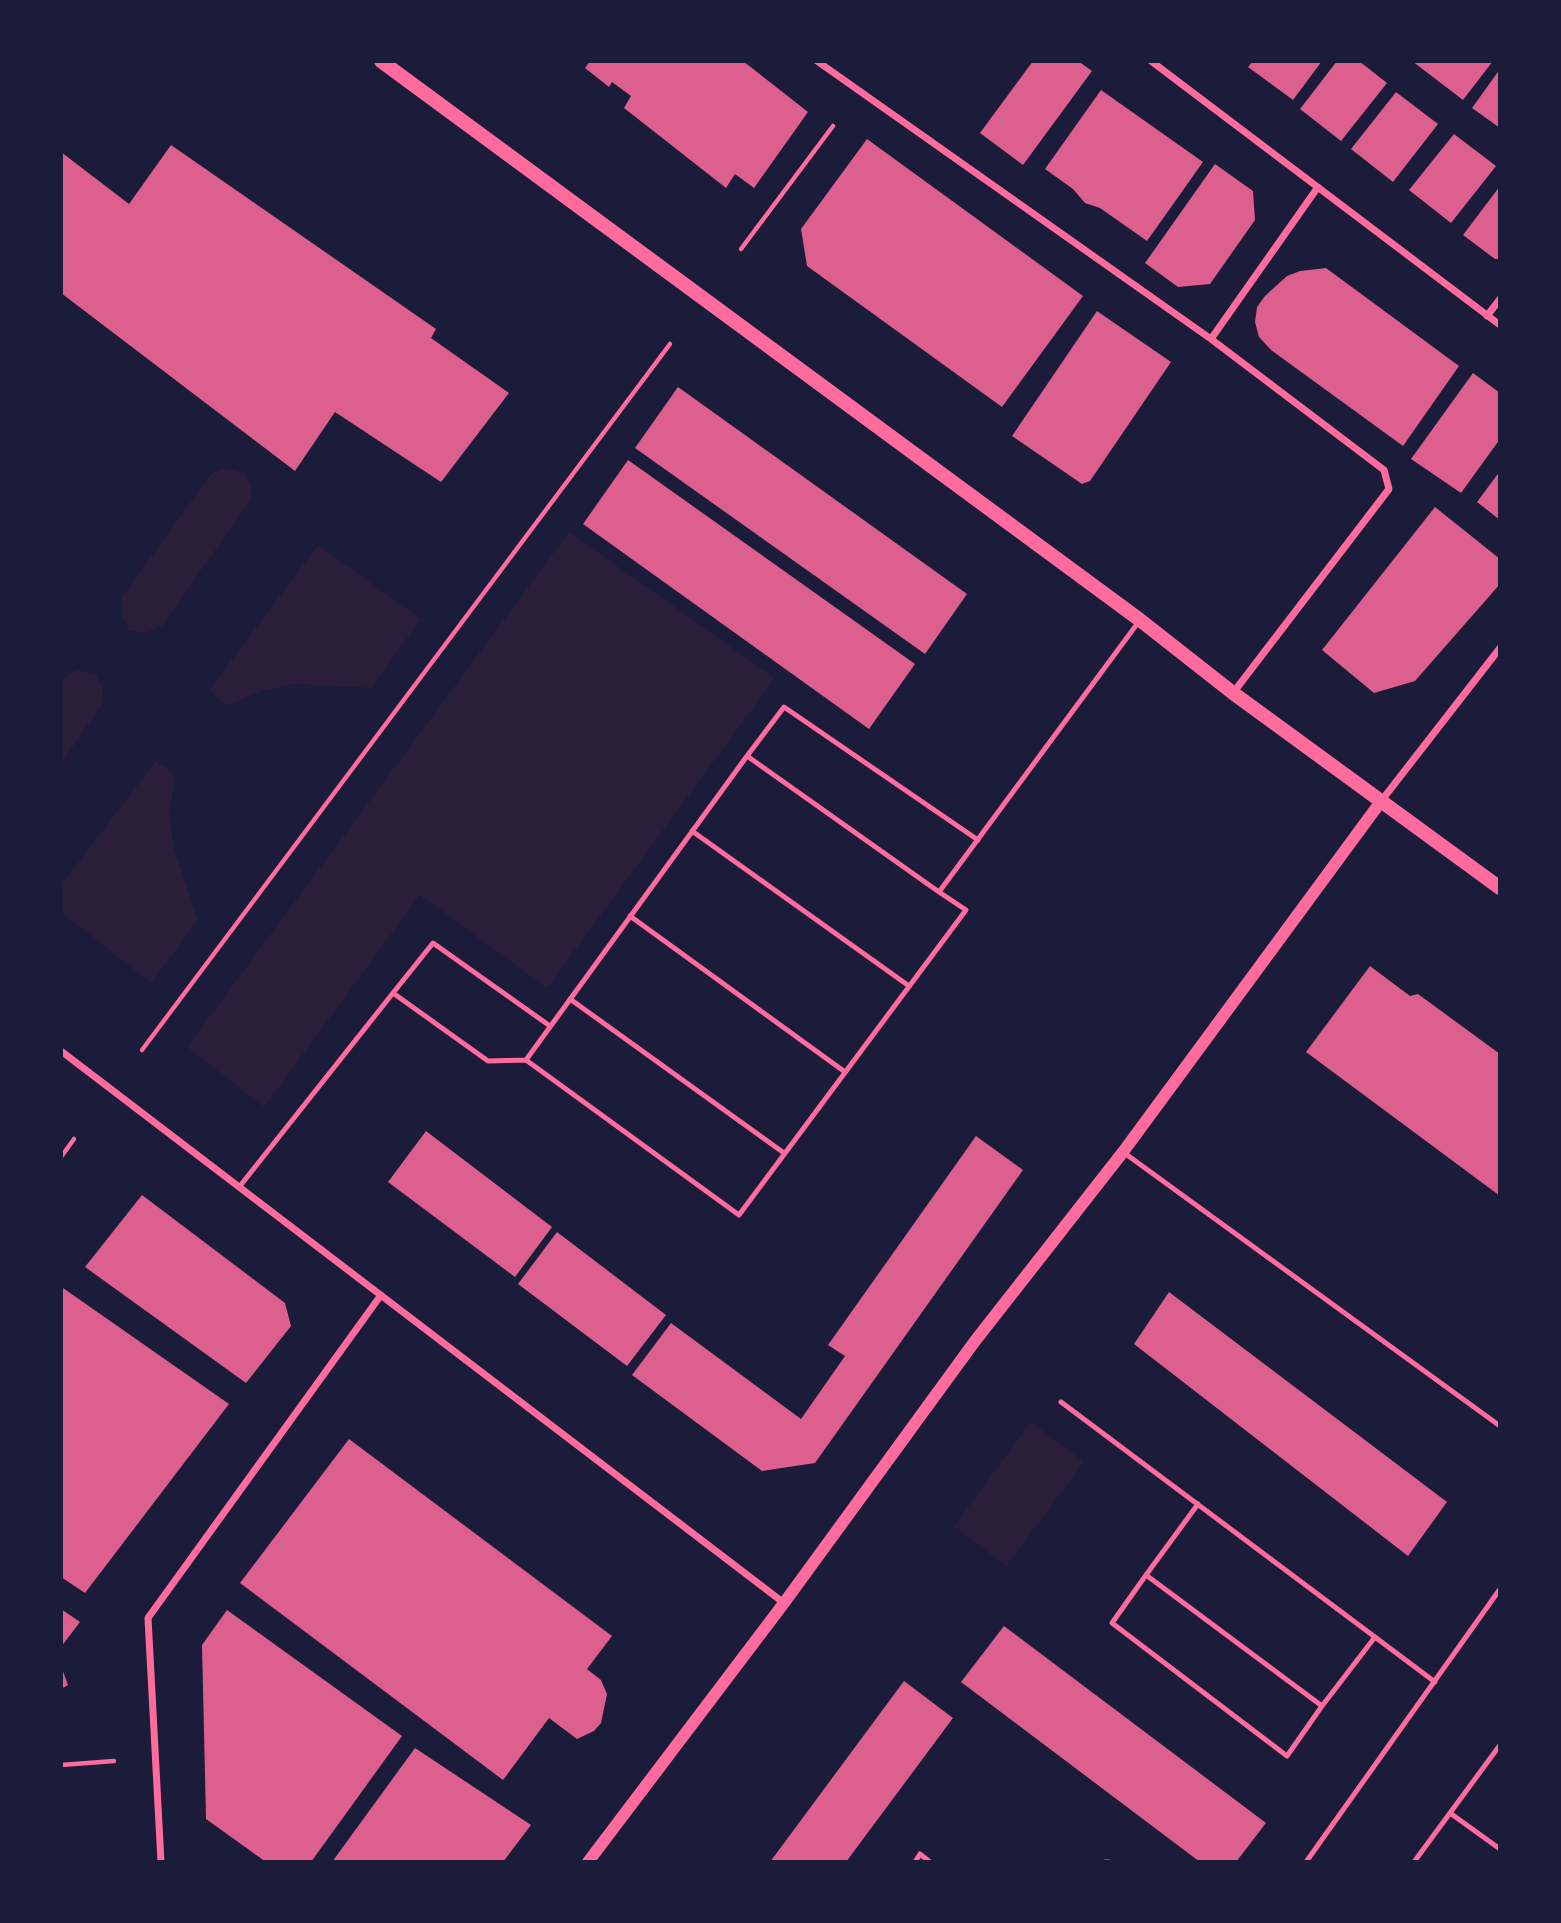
<!DOCTYPE html>
<html>
<head>
<meta charset="utf-8">
<style>
  body { margin:0 }
  #map { position:relative; width:1561px; height:1923px; overflow:hidden; background:#1b1b3a; font-family:Arial,sans-serif }
  canvas { display:block }
  .frame { position:absolute; inset:0; border:63px solid #1b1b3a; pointer-events:none }
</style>
</head>
<body>
<div id="map">
<canvas width="1561" height="1923"></canvas>
<div class="frame"></div>
</div>
<script>
const context = document.querySelector('canvas').getContext('2d');
context.lineJoin = 'round';
function fill(path, color) {
  context.fillStyle = color;
  context.fill(path, 'evenodd');
}
function poly(rows) {
  const path = new Path2D();
  for (const r of rows) {
    path.moveTo(r[0], r[1]);
    for (let i = 2; i < r.length; i += 2) path.lineTo(r[i], r[i + 1]);
  }
  return path;
}
function stroke(path, color, width, dash) {
  context.strokeStyle = color;
  context.lineWidth = width;
  context.lineCap = dash ? 'butt' : 'round';
  context.setLineDash(dash || []);
  context.stroke(path);
}
fill(poly([
  [225,468,244,473,251,486,251,499,162,626,145,633,129,630,122,615,122,597,211,474],
  [569,532,775,678,547,988,420,895,264,1107,187,1047],
  [318,545,421,619,371,688,295,684,261,691,228,705,217,698,210,689],
  [77,670,96,675,103,688,104,701,61,764,61,679],
  [155,762,166,767,175,776,170,811,173,845,198,920,151,983,61,912,61,885],
  [1031,1422,1084,1462,1006,1566,954,1526]
]), '#2a1e3b');
fill(poly([
  [590,61,743,61,808,112,754,188,735,174,726,188,624,108,631,96,612,82,609,87,585,68],
  [1033,61,1078,61,1092,71,1023,165,980,133],
  [1253,61,1322,61,1293,100,1248,67],
  [1337,61,1359,61,1387,83,1341,141,1300,109],
  [1412,61,1493,61,1463,100],
  [1500,69,1500,128,1472,108],
  [1101,90,1203,162,1147,241,1100,208,1085,203,1073,189,1045,169],
  [1396,92,1438,124,1393,182,1351,149],
  [1454,134,1496,166,1451,223,1409,190],
  [867,139,1083,296,1002,407,807,266,801,229],
  [171,145,436,329,431,338,509,393,441,482,335,412,295,471,61,293,61,152,129,204],
  [1215,164,1253,191,1255,220,1210,284,1178,287,1145,263],
  [1500,186,1500,259,1495,259,1463,235],
  [1326,268,1459,366,1403,446,1271,350,1259,337,1255,322,1257,307,1265,296,1287,276,1300,271],
  [1097,311,1171,362,1090,481,1082,484,1012,436],
  [1473,373,1500,393,1500,439,1461,493,1411,459],
  [678,387,967,594,925,654,635,448],
  [628,460,915,664,869,729,583,524],
  [1500,471,1500,520,1477,502],
  [1435,507,1500,559,1500,584,1415,681,1374,693,1322,650],
  [1370,966,1410,996,1418,994,1500,1054,1500,1196,1306,1052],
  [426,1131,552,1227,515,1277,388,1182],
  [976,1136,1023,1170,815,1463,762,1471,632,1375,671,1323,801,1419,845,1356,828,1345],
  [142,1195,285,1303,291,1326,246,1383,85,1267],
  [557,1232,666,1315,627,1366,518,1284],
  [63,1288,229,1404,85,1593,61,1577],
  [1169,1292,1447,1502,1408,1556,1134,1344],
  [349,1439,612,1636,587,1669,601,1680,607,1694,601,1723,594,1731,577,1739,549,1718,503,1780,240,1583],
  [61,1609,80,1622,61,1647],
  [227,1610,402,1736,311,1862,266,1862,206,1819,202,1645],
  [1004,1626,1266,1823,1236,1862,1200,1862,961,1682],
  [61,1666,68,1685,61,1689],
  [904,1681,953,1718,846,1862,770,1862],
  [415,1748,531,1825,503,1862,332,1862]
]), '#dd5f8e');
stroke(poly([
  [741,249,833,126],
  [142,1050,670,344],
  [61,1157,74,1139],
  [61,1765,114,1761]
]), '#ff6b9d', 4.5);
stroke(poly([
  [747,756,784,707,978,840],
  [692,831,909,986],
  [630,916,845,1072],
  [393,993,433,943,550,1026],
  [570,999,784,1153],
  [526,1060,739,1215,966,910,939,892],
  [1123,1152,1500,1426],
  [240,1186,393,993,488,1061,526,1060,747,756,939,892,1140,620],
  [1061,1402,1435,1682],
  [1198,1504,1146,1575,1322,1706,1375,1637],
  [1146,1575,1112,1623,1287,1756,1322,1706],
  [1500,1745,1450,1813,1500,1849],
  [915,1862,920,1854,930,1862],
  [1105,1862,1109,1862],
  [1306,1862,1500,1589],
  [1414,1862,1450,1813]
]), '#ff6b9d', 5);
stroke(poly([
  [817,61,1211,339,1384,470,1389,489,1233,693],
  [1151,61,1500,325],
  [1487,316,1500,299],
  [1211,339,1318,187],
  [1382,800,1500,648],
  [61,1051,784,1603],
  [161,1862,148,1618,381,1295]
]), '#ff6b9d', 7);
stroke(poly([
  [588,1862,784,1603,975,1341,1123,1152,1382,800]
]), '#ff6b9d', 12);
stroke(poly([
  [381,61,1140,620,1233,693,1500,888]
]), '#ff6b9d', 14);
</script>
</body>
</html>
